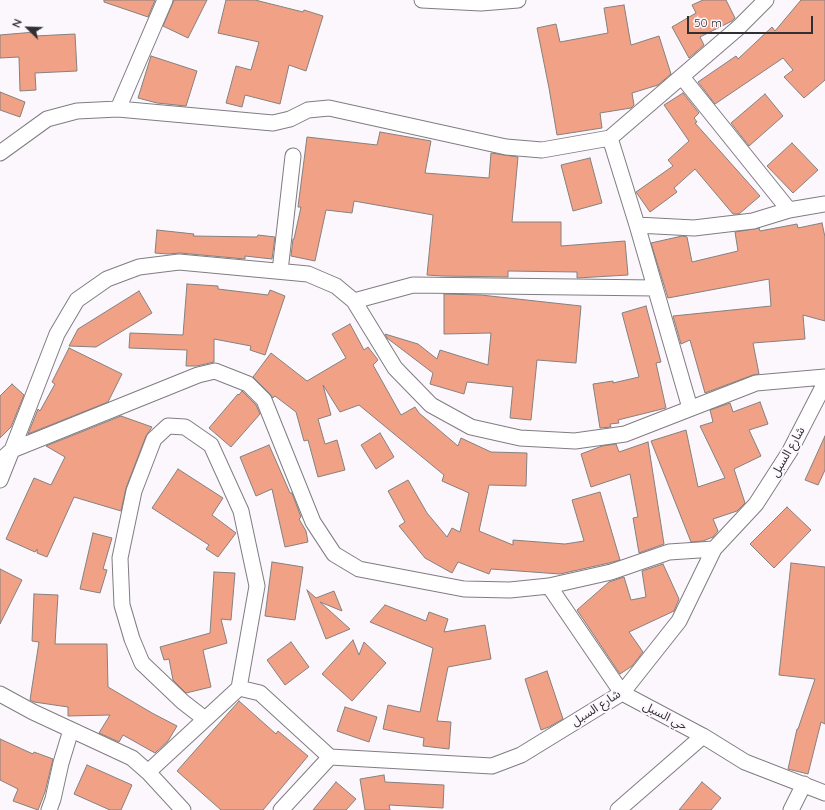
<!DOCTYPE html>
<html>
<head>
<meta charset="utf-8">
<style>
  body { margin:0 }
  #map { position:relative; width:825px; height:810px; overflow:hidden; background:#fbf7fd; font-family:Quicksand,sans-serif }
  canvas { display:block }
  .north { position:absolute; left:8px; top:8px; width:40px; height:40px; -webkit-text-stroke:3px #fbf7fd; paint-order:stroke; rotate:293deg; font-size:11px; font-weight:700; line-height:16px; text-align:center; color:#302f31 }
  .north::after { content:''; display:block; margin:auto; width:14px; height:18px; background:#302f31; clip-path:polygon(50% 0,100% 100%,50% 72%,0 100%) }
  .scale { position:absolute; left:687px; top:16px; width:126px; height:18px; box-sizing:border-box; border:2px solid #302f31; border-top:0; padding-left:5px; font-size:12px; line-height:14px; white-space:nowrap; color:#302f31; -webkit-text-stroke:3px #fbf7fd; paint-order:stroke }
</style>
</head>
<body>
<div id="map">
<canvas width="825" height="810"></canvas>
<div class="north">N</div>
<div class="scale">50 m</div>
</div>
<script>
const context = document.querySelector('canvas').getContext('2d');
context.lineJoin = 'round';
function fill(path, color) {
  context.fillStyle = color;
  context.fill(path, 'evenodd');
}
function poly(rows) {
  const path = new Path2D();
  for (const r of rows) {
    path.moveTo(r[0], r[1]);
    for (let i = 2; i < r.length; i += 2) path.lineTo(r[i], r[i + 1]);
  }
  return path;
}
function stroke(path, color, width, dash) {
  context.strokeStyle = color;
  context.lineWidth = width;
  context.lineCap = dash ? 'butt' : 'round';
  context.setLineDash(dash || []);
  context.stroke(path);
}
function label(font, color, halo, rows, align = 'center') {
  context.font = font + ' Quicksand,"Noto Sans Arabic",sans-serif';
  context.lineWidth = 4;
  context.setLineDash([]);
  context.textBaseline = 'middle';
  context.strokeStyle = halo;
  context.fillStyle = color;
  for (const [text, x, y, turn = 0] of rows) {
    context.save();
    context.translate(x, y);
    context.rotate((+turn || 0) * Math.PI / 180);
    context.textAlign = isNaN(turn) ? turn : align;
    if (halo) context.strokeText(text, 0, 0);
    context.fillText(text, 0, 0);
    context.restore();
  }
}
const building = poly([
  [104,0,155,0,148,17,104,2,104,0],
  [174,0,207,0,188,38,163,26,174,0],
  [226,0,255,0,303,12,304,10,323,16,306,71,289,65,280,104,245,95,242,107,226,103,236,66,251,70,259,42,218,33,226,0],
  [703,0,726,0,735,18,732,21,700,37,704,45,689,58,672,27,696,13,692,5,703,0],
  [801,0,825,0,825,80,804,98,784,77,793,70,783,58,715,104,698,82,736,56,738,59,772,27,775,31,801,0],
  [624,5,631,45,659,36,671,74,658,85,632,93,634,105,631,108,600,113,602,128,557,135,549,88,537,28,556,24,560,42,608,33,604,8,624,5],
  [35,32,35,36,75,34,77,71,35,73,36,90,20,91,19,57,0,58,0,35,35,32],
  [151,56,197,71,186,106,157,103,138,98,151,56],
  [0,92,25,102,20,117,0,110,0,92],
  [683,93,699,113,694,118,697,122,695,123,760,196,739,214,733,214,695,169,674,188,677,192,650,212,636,192,673,166,668,160,689,141,664,105,683,93],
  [765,94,783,116,749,146,731,123,765,94],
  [380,132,431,141,425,173,489,178,491,153,518,157,512,222,561,222,561,246,625,241,628,275,577,278,577,272,508,271,508,277,442,276,427,275,433,215,354,201,352,213,326,210,315,261,291,256,293,239,294,239,301,207,298,207,307,137,377,145,380,132],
  [792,143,818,170,793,193,767,166,792,143],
  [590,158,602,203,573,211,561,165,590,158],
  [822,223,825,237,825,321,803,315,805,339,753,343,759,374,753,375,705,393,690,340,681,344,673,316,771,306,769,279,668,298,651,243,682,236,687,237,692,262,738,251,735,232,759,228,760,231,797,224,798,228,822,223],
  [157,230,194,234,193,236,257,237,258,235,275,237,272,259,245,256,245,259,180,253,168,254,155,253,157,230],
  [187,284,218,286,218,289,268,295,270,290,285,296,265,355,250,350,251,346,214,339,214,362,197,366,186,366,187,350,129,348,130,333,183,335,187,284],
  [139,291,152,313,96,347,69,346,78,329,139,291],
  [444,294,481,295,581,306,576,363,537,360,531,420,510,418,513,387,467,382,464,394,430,384,433,373,387,338,385,334,418,344,437,359,440,350,488,365,491,333,444,334,444,294],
  [646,306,661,362,656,363,666,408,618,420,619,423,610,424,611,427,600,428,593,384,613,381,613,383,639,377,622,313,646,306],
  [350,324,364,350,368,347,378,360,373,365,401,415,415,407,419,413,458,446,461,438,491,452,527,453,526,486,489,485,479,531,513,545,513,540,565,544,584,541,572,500,600,492,620,560,609,563,560,574,491,569,489,574,458,562,452,573,425,558,399,526,405,522,388,491,408,480,427,513,447,537,452,528,460,532,469,493,442,481,444,475,359,405,340,412,323,385,331,415,318,419,325,444,337,440,345,470,318,477,308,440,304,441,296,412,275,396,273,398,270,394,253,377,271,353,307,381,346,358,332,334,350,324],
  [69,348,122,374,108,402,28,434,38,409,40,411,55,384,52,382,69,348],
  [12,384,24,395,11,427,0,438,0,396,12,384],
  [242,391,256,405,260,414,231,447,209,428,238,394,239,395,242,391],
  [760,402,768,424,749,430,761,456,734,469,745,503,737,511,713,519,718,531,713,537,703,541,691,542,651,441,686,430,698,487,725,478,700,426,713,422,710,410,730,403,733,412,760,402],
  [121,416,152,427,146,436,126,488,121,511,74,497,47,557,37,553,37,549,35,552,6,539,34,478,51,485,65,457,46,446,121,416],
  [380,433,394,457,376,469,361,445,380,433],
  [825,436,825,470,818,485,805,480,825,436],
  [648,442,664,544,639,553,633,518,638,517,630,474,591,487,581,454,602,446,616,444,619,452,648,442],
  [269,445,290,493,292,493,301,517,299,519,306,531,308,542,285,547,272,489,256,496,240,457,269,445],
  [178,469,223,498,212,515,236,533,218,557,206,549,209,545,152,508,178,469],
  [787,507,811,530,774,568,750,544,787,507],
  [93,533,112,538,103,569,107,570,100,593,80,589,93,533],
  [272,562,303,567,295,620,265,616,272,562],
  [791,563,825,567,825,724,821,722,808,774,788,769,797,729,798,729,815,679,779,675,791,563],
  [663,564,679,599,674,611,629,632,643,652,632,666,620,674,577,610,609,582,624,577,631,600,646,597,642,571,663,564],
  [0,569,22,580,0,624,0,569],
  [214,572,235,573,231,620,221,619,227,643,203,650,211,687,186,693,173,680,169,659,164,660,160,647,210,633,214,572],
  [307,590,316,598,334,591,342,611,320,602,350,629,326,639,307,590],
  [34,594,58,595,55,644,107,644,108,687,152,713,177,726,168,741,155,753,123,735,119,742,99,733,110,715,68,716,68,707,34,702,30,700,39,642,32,641,34,594],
  [385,605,426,621,429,612,448,619,444,632,485,625,491,659,448,667,437,721,451,722,449,749,423,746,424,738,383,729,388,705,420,712,433,648,370,622,385,605],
  [353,640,359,655,364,642,386,663,352,701,322,674,353,640],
  [291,642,309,667,285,685,267,660,291,642],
  [547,671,563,719,549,727,541,730,525,679,547,671],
  [239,701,276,734,278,731,308,756,263,810,221,810,177,771,239,701],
  [345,707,377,717,369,742,337,731,345,707],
  [0,739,33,754,34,752,53,759,45,792,38,810,13,801,18,789,0,780,0,739],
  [87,765,132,785,121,810,110,810,74,794,87,765],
  [384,775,385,782,444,785,443,808,389,805,390,810,365,810,360,779,384,775],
  [336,782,356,799,346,810,313,810,336,782],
  [702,782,721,798,711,810,679,810,702,782]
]);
fill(building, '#f1a185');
stroke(building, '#86807e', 1);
const street = poly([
  [422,0,481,3,518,0],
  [682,77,789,210],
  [118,109,165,0],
  [610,138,637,225,690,408],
  [0,153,47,119,77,111,118,109,273,123,290,119,308,110,329,108,506,147,542,150,610,138,738,28,766,0],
  [637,225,694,228,753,221,789,210,825,204],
  [280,271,293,156],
  [354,301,413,285,655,288],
  [0,461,12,450,57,334,77,300,107,279,139,267,179,262,308,274,336,286,354,301,395,368,431,405,471,427,520,438,575,441,625,434,756,383,825,377],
  [0,480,12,450,198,375,215,371,248,384,264,400,313,522,334,554,359,569,464,589,510,590,549,586,611,572,669,552,714,549],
  [549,586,622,693,703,736,745,762,825,793],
  [0,694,33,712,132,758,148,772,183,810],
  [205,719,183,702,142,663,132,639,122,605,120,558,134,491,154,439,168,426,185,427,211,445,241,511,257,586,239,688],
  [148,772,239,688,260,693,330,757],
  [49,810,53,799,61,763,71,730],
  [281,810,330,757,492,766,521,755,622,693,679,621,714,549,756,504,790,451,825,383],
  [618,810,703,736],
  [791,810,804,784]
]);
stroke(street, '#807d82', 17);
stroke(street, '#fff', 15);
label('12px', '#302f31', '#fbf7fd', [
  ["شارع السبل",788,452,-60],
  ["شارع السبل",596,708,-33],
  ["حي السبل",665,716,27]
]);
</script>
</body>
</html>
